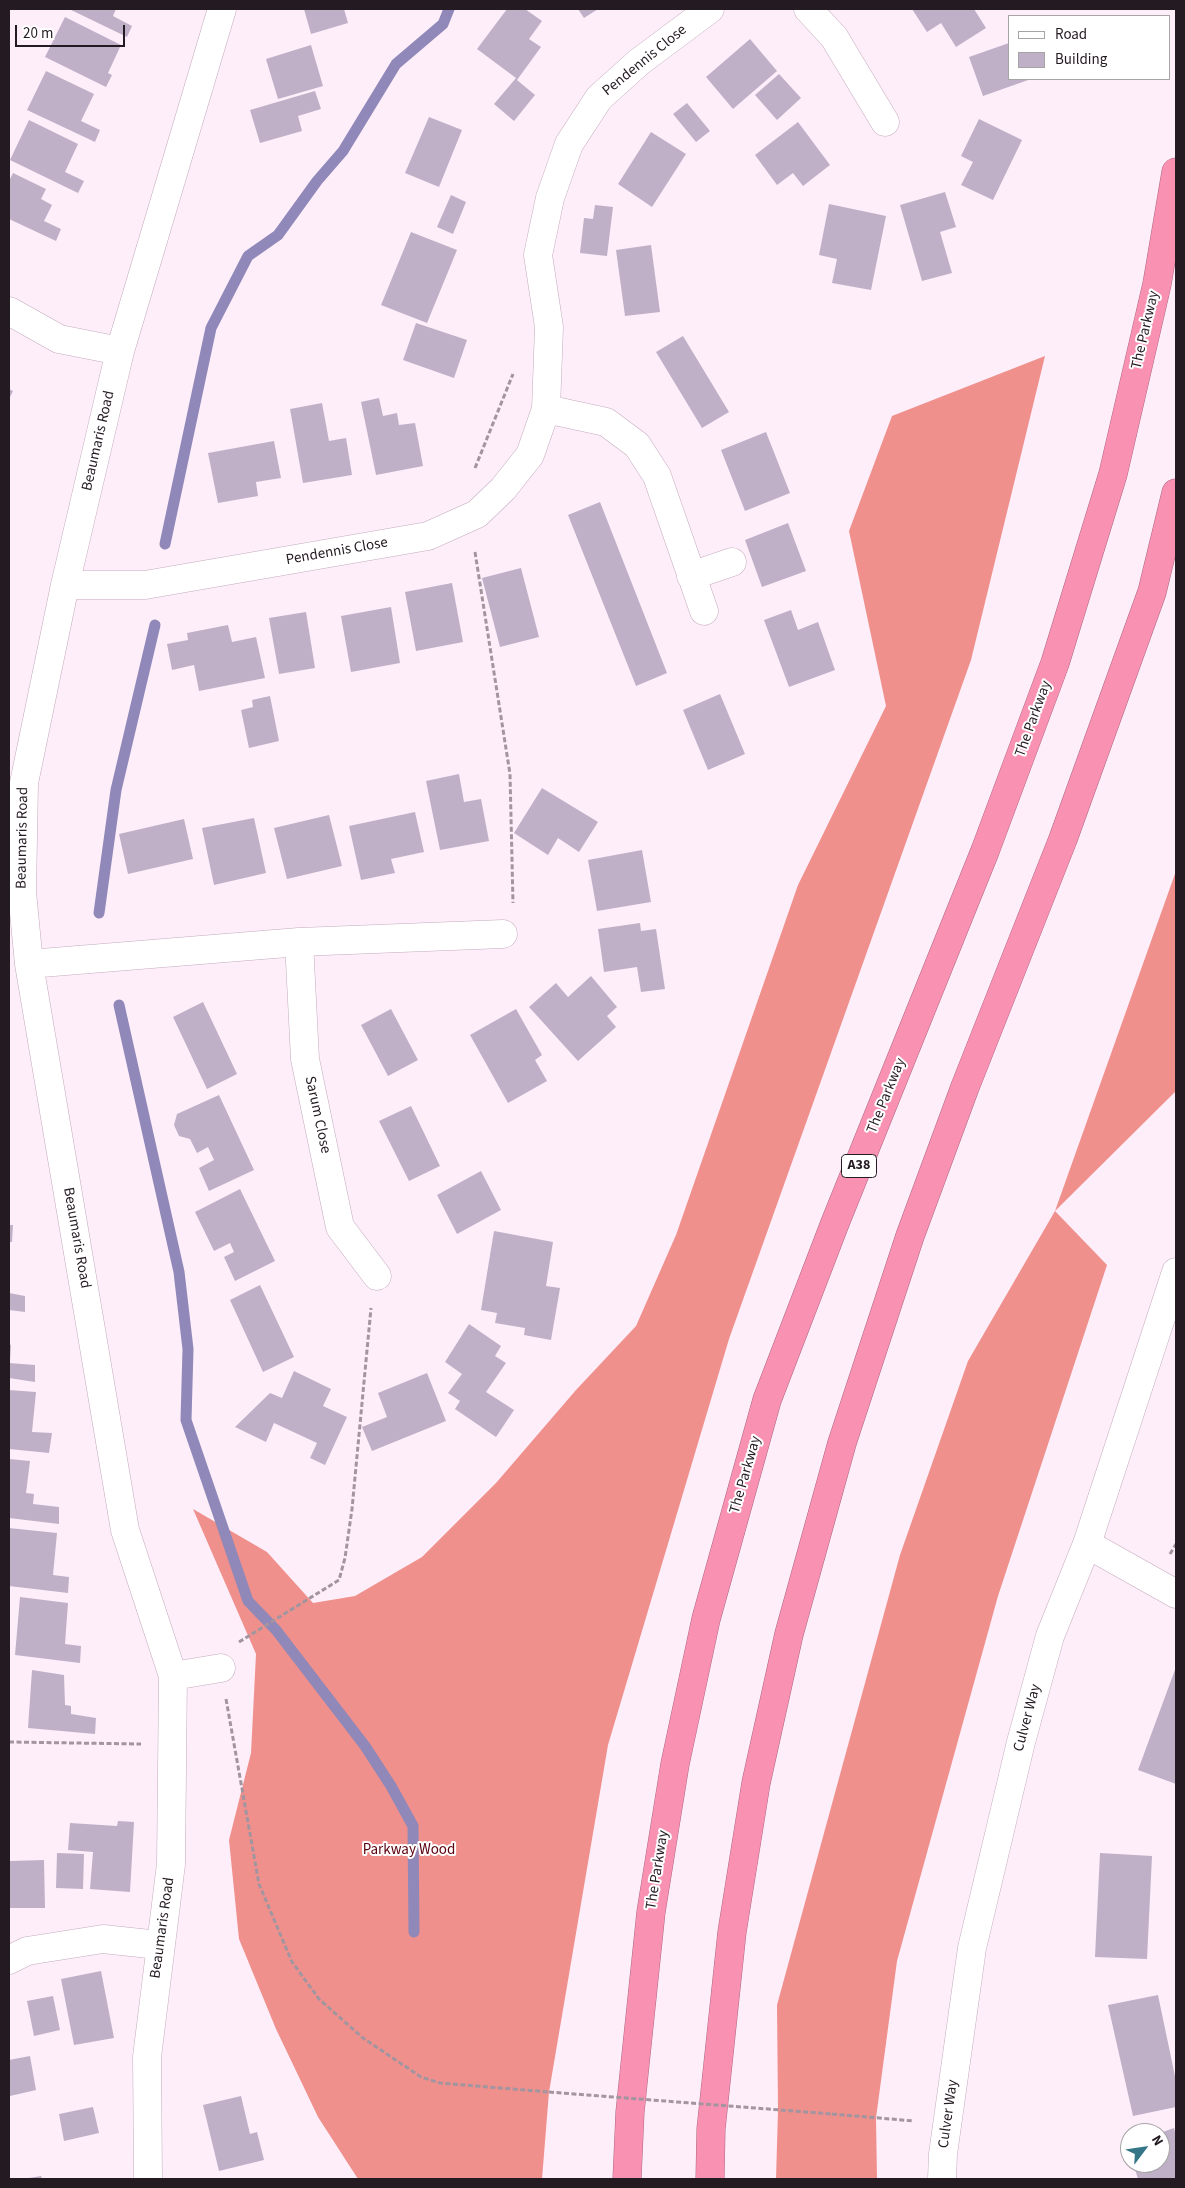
<!DOCTYPE html>
<html>
<head>
<meta charset="utf-8">
<style>
  body { margin:0 }
  #map { position:relative; width:1185px; height:2188px; overflow:hidden; background:#feeefa; font-family:"Source Sans 3",sans-serif }
  canvas { display:block }
  .frame { position:absolute; inset:0; border:10px solid #241b22; pointer-events:none }
  .legend { position:absolute; left:1008px; top:15px; width:162px; height:65px; box-sizing:border-box; background:#fff; border:1px solid #a7a4a7; margin:0; padding:6px 9px; list-style:none; font-size:15px; color:#241b22 }
  .legend li { display:flex; align-items:center; gap:10px; height:25px }
  .legend b { width:25px; border:1px solid #a7a4a7 }
  .north { position:absolute; left:1120px; top:2123px; width:50px; height:50px; box-sizing:border-box; background:#fff; border:1px solid #a7a4a7; border-radius:50%; rotate:59deg; font-size:14px; font-weight:700; line-height:20px; text-align:center; color:#241b22 }
  .north::after { content:''; display:block; margin:auto; width:18px; height:22px; background:#347588; clip-path:polygon(50% 0,100% 100%,50% 72%,0 100%) }
  .scale { position:absolute; left:15px; top:25px; width:110px; height:22px; box-sizing:border-box; border:2px solid #241b22; border-top:0; padding-left:6px; font-size:15px; line-height:18px; white-space:nowrap; color:#241b22; -webkit-text-stroke:4px #fff; paint-order:stroke }
</style>
</head>
<body>
<div id="map">
<canvas width="1185" height="2188"></canvas>
<div class="frame"></div>
<ul class="legend">
<li><b style="height:6px;background:#fff"></b>Road</li>
<li><b style="height:14px;background:#bfb0c8"></b>Building</li>
</ul>
<div class="north">N</div>
<div class="scale">20 m</div>
</div>
<script>
const context = document.querySelector('canvas').getContext('2d');
context.lineJoin = 'round';
function fill(path, color) {
  context.fillStyle = color;
  context.fill(path, 'evenodd');
}
function poly(rows) {
  const path = new Path2D();
  for (const r of rows) {
    path.moveTo(r[0], r[1]);
    for (let i = 2; i < r.length; i += 2) path.lineTo(r[i], r[i + 1]);
  }
  return path;
}
function stroke(path, color, width, dash) {
  context.strokeStyle = color;
  context.lineWidth = width;
  context.lineCap = dash ? 'butt' : 'round';
  context.setLineDash(dash || []);
  context.stroke(path);
}
function label(font, color, halo, rows, align = 'center') {
  context.font = font + ' "Source Sans 3",sans-serif';
  context.lineWidth = 4;
  context.setLineDash([]);
  context.textBaseline = 'middle';
  context.strokeStyle = halo;
  context.fillStyle = color;
  for (const [text, x, y, turn = 0] of rows) {
    context.save();
    context.translate(x, y);
    context.rotate((+turn || 0) * Math.PI / 180);
    context.textAlign = isNaN(turn) ? turn : align;
    if (halo) context.strokeText(text, 0, 0);
    context.fillText(text, 0, 0);
    context.restore();
  }
}
fill(poly([
  [1045,356,971,660,729,1339,608,1745,549,2092,542,2179,358,2179,318,2117,276,2029,239,1939,229,1840,251,1753,256,1654,193,1509,267,1552,313,1603,355,1596,422,1557,496,1483,576,1390,636,1326,676,1235,798,885,886,706,849,531,892,416],
  [1176,871,1176,1091,1055,1211,1107,1265,998,1596,897,1961,876,2118,877,2179,776,2179,778,2110,777,2005,900,1555,968,1361,1055,1211]
]), '#ef908c');
stroke(poly([
  [165,544,211,328,248,256,278,235,317,181,343,151,396,64,443,24,449,9],
  [99,913,116,790,155,625],
  [119,1005,179,1272,188,1349,186,1420,248,1601,276,1630,365,1746,391,1786,413,1826,414,1932]
]), '#9088b8', 11);
fill(poly([
  [69,9,116,9,113,16,132,26,127,37],
  [304,9,344,9,348,23,311,34],
  [507,9,525,9,542,21,529,39,541,47,517,80,535,95,514,121,494,104,516,78,477,49],
  [578,9,598,9,584,18],
  [912,9,974,9,986,28,956,47,941,23,927,32],
  [65,17,121,45,108,73,112,75,106,87,45,57],
  [750,39,777,71,733,109,706,77],
  [1009,43,1009,79,1031,79,983,96,969,57],
  [311,45,323,86,278,99,266,59],
  [46,71,94,94,81,121,100,130,95,142,27,110],
  [779,74,801,98,777,120,755,95],
  [315,91,321,109,298,116,302,131,260,143,250,110],
  [687,103,710,131,696,142,673,114],
  [429,117,462,130,439,187,405,173],
  [979,119,1022,140,993,200,961,185,973,162,961,156],
  [29,120,78,144,65,172,84,181,78,193,10,160],
  [798,122,830,165,803,186,793,173,777,185,755,155],
  [651,132,686,154,652,207,618,184],
  [13,173,46,189,41,199,52,205,44,221,61,229,56,241,9,219,9,181],
  [945,192,956,227,940,232,952,273,922,281,900,205],
  [451,195,466,202,453,234,437,227],
  [829,204,886,216,871,290,832,283,837,259,819,255],
  [595,205,613,207,607,256,580,253,584,218,593,219],
  [411,232,457,250,427,323,381,305],
  [651,245,660,312,625,316,616,250],
  [416,323,467,340,454,378,403,360],
  [683,336,729,412,702,428,656,352],
  [9,389,13,391,9,399],
  [379,398,383,416,397,413,399,425,415,423,423,466,376,475,361,402],
  [322,403,329,441,346,438,352,475,303,483,290,409],
  [766,432,790,493,745,511,721,450],
  [274,441,281,478,256,482,258,496,218,503,208,453],
  [600,502,667,673,636,686,568,515],
  [788,523,806,571,762,587,745,540],
  [521,568,539,637,500,647,482,578],
  [452,583,463,642,416,651,405,592],
  [391,607,400,663,351,672,341,616],
  [791,610,798,630,818,622,835,670,789,687,764,620],
  [306,612,315,668,279,674,269,618],
  [228,625,232,642,256,637,265,678,199,691,194,665,172,670,167,644,188,640,187,633],
  [720,694,745,754,708,770,683,710],
  [270,696,279,741,249,748,241,710,253,707,252,700],
  [459,774,464,802,481,799,489,841,440,850,426,781],
  [542,788,598,822,579,852,558,838,548,855,514,833],
  [415,812,424,852,391,859,395,873,361,880,349,826],
  [329,815,342,866,287,879,274,828],
  [254,818,266,873,214,885,202,828],
  [184,819,193,859,128,874,119,834],
  [642,850,651,902,597,911,588,860],
  [640,923,641,931,656,929,665,989,641,992,637,967,604,972,598,929],
  [591,976,617,1007,607,1016,616,1027,578,1061,529,1007,556,983,568,997],
  [203,1002,237,1074,207,1089,173,1017],
  [391,1009,418,1060,388,1076,361,1025],
  [516,1009,542,1055,535,1060,547,1081,508,1103,470,1035],
  [219,1095,254,1170,209,1191,199,1168,214,1160,208,1147,197,1153,190,1139,179,1136,174,1125,177,1114],
  [411,1106,440,1166,409,1181,379,1121],
  [481,1171,501,1210,457,1234,437,1195],
  [240,1189,275,1261,235,1281,224,1257,234,1252,230,1243,214,1251,195,1212],
  [9,1225,13,1225,12,1242,9,1242],
  [494,1231,553,1242,546,1286,560,1288,551,1340,524,1335,525,1328,495,1323,497,1313,481,1310],
  [260,1285,294,1357,263,1372,230,1300],
  [9,1293,25,1296,25,1312,9,1310],
  [469,1324,501,1346,495,1356,506,1363,486,1392,514,1410,496,1437,455,1409,460,1401,448,1393,462,1374,445,1362],
  [9,1344,11,1345,10,1362,9,1362],
  [9,1363,35,1365,35,1382,9,1378],
  [294,1371,331,1389,323,1406,347,1417,325,1465,310,1458,317,1443,274,1423,266,1442,235,1427,270,1393,282,1398],
  [427,1373,446,1421,372,1451,362,1427,387,1417,378,1393],
  [9,1390,36,1392,32,1432,52,1433,49,1453,9,1449],
  [9,1459,30,1461,26,1493,34,1494,33,1504,59,1507,59,1524,9,1518],
  [9,1528,57,1533,53,1575,69,1577,68,1593,9,1586],
  [20,1597,68,1603,65,1644,81,1646,80,1663,15,1655],
  [1176,1667,1176,1784,1138,1770],
  [32,1670,64,1675,65,1705,71,1706,71,1714,96,1718,95,1734,28,1728],
  [118,1821,134,1822,130,1892,90,1889,93,1852,68,1850,70,1823,117,1826],
  [57,1853,84,1854,83,1889,56,1888],
  [1100,1853,1152,1856,1147,1959,1095,1957],
  [44,1860,45,1908,9,1908,9,1861],
  [101,1971,114,2038,74,2045,61,1979],
  [1158,1995,1176,2081,1176,2107,1133,2116,1108,2005],
  [53,1996,60,2030,34,2036,27,2001],
  [30,2056,36,2090,10,2096,9,2060],
  [241,2096,250,2134,257,2132,264,2160,219,2171,203,2105],
  [93,2107,99,2133,64,2141,59,2114],
  [1174,2128,1176,2136,1176,2179,1138,2179,1133,2163,1160,2163,1160,2133],
  [41,2176,42,2179,29,2179,29,2178]
]), '#bfb0c8');
const street = poly([
  [808,9,834,37,885,122],
  [9,311,59,339,120,351],
  [546,409,606,422,637,445,657,476,704,611],
  [691,576,732,562],
  [65,585,145,585,428,536,477,514,503,489,530,455,546,409,549,327,538,255,550,198,569,144,599,98,639,62,710,9],
  [299,942,305,1059,340,1227,377,1276],
  [29,964,299,942,503,934],
  [1087,1544,1176,1594],
  [173,1676,221,1668],
  [9,1960,27,1951,103,1939,159,1945],
  [148,2179,147,2057,171,1864,173,1676,125,1530,29,964,22,892,24,783,65,585,120,351,222,9],
  [942,2179,943,2154,972,1948,1021,1742,1050,1636,1087,1544,1176,1272]
]);
const highway = poly([
  [627,2179,630,2112,651,1912,675,1764,706,1619,767,1400,835,1223,985,851,1055,663,1113,474,1157,284,1176,172],
  [710,2179,711,2129,732,1932,756,1783,789,1634,842,1443,910,1236,965,1087,1063,839,1152,592,1176,493]
]);
stroke(street, '#c4abbd', 29);
stroke(highway, '#ae6880', 29);
stroke(poly([
  [475,468,513,374],
  [475,552,510,774,513,903],
  [1170,1554,1176,1544],
  [239,1642,339,1580,345,1558,352,1509,371,1308],
  [226,1699,259,1884,292,1962,319,1999,363,2038,421,2077,440,2083,549,2092],
  [9,1742,141,1744],
  [832,2114,914,2121]
]), '#a2959f', 3, [5, 2.5]);
stroke(street, '#fff', 28);
stroke(highway, '#f991b3', 28);
stroke(poly([
  [549,2092,832,2114]
]), '#a2959f', 3, [5, 2.5]);
for (const [x, y, w] of [
  [859,1166,35]
]) {
  const box = new Path2D();
  box.roundRect(x - w / 2, y - 11.5, w, 23, 4);
  context.fillStyle = '#fff';
  context.fill(box);
  stroke(box, '#241b22', 1);
}
label('bold 14px', '#241b22', null, [
  ["A38",859,1166]
]);
label('15px', '#241b22', '#fff', [
  ["Pendennis Close",645,61,-39],
  ["The Parkway",1146,330,-77],
  ["Beaumaris Road",99,441,-77],
  ["Pendennis Close",337,552,-10],
  ["The Parkway",1034,719,-70],
  ["Beaumaris Road",23,838,-89],
  ["The Parkway",887,1096,-68],
  ["Sarum Close",317,1115,78],
  ["Beaumaris Road",76,1238,80],
  ["The Parkway",746,1475,-74],
  ["Culver Way",1028,1718,-75],
  ["The Parkway",658,1870,-81],
  ["Beaumaris Road",163,1928,-82],
  ["Culver Way",949,2114,-82]
]);
label('15px', '#5a020e', '#fff', [
  ["Parkway Wood",409,1851]
]);
</script>
</body>
</html>
